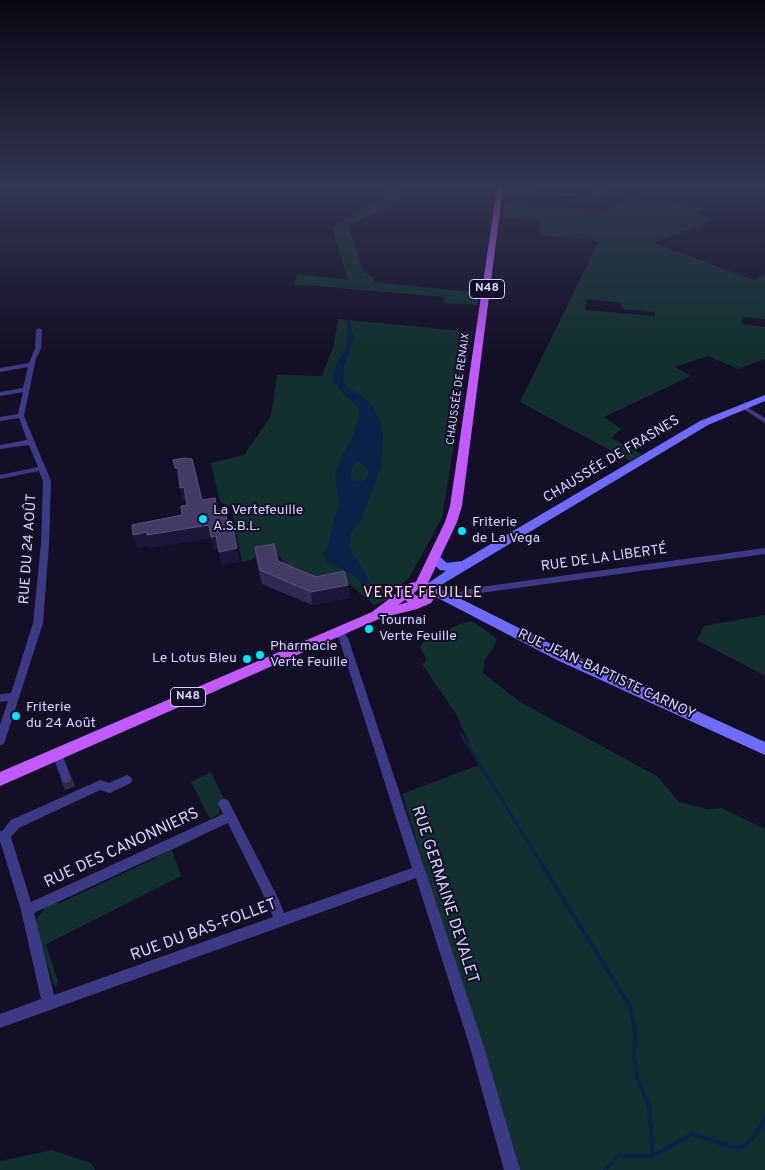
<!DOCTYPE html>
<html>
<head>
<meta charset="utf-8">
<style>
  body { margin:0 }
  canvas { display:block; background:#130f26 }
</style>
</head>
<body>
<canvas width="765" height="1170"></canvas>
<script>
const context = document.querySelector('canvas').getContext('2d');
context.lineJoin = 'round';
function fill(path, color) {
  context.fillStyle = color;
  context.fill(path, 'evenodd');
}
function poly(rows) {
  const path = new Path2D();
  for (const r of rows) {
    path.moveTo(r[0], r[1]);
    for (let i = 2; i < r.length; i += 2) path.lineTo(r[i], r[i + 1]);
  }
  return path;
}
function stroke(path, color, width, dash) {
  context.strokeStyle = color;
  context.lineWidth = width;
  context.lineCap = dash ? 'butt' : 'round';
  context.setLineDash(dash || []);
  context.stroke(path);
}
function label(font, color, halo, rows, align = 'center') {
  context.font = font + ' Overpass,sans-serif';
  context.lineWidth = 4;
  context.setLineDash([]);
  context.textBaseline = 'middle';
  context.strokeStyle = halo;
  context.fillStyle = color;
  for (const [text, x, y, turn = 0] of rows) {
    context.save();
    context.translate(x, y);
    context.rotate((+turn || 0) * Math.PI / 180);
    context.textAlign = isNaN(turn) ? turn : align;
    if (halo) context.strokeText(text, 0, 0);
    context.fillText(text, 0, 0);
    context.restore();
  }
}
fill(poly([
  [382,188,397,188,408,196,351,224,349,228,363,271,374,278,374,282,479,293,477,305,443,303,444,297,294,284,298,274,348,280,332,227,387,195],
  [626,197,674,202,676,205,703,208,696,212,709,221,654,243,754,280,765,274,765,319,743,317,741,324,765,327,765,359,738,369,708,356,675,367,691,376,604,417,621,429,611,438,642,454,630,461,520,402,599,241,540,235,540,221,502,217,504,205,569,208,608,212,617,203,626,203],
  [587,299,621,303,623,309,655,312,655,316,585,310],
  [338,319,472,332,442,518,409,578,392,591,391,598,374,605,343,579,322,586,287,572,281,558,273,553,258,555,251,560,242,562,231,507,220,502,211,463,244,455,271,416,277,375,322,376,334,345],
  [765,615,765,676,697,640,704,626],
  [472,621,496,638,495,645,484,661,483,673,520,702,657,776,679,802,708,809,722,808,765,829,765,1170,518,1170,402,794,479,765,456,714,422,664,426,661,425,656,420,647,423,642,460,624],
  [211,772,225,801,218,805,220,813,210,819,191,782],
  [200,834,201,836,172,850,181,876,46,944,58,982,56,987,54,985,35,928,37,918,45,908,54,902,60,903,156,858,160,852],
  [52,1150,91,1163,95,1170,0,1170,0,1161]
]), '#12302f');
fill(poly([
  [347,321,350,322,354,337,344,367,343,381,346,387,360,394,372,405,381,424,383,437,381,466,363,514,363,518,351,533,349,548,367,576,370,584,363,585,353,575,326,561,323,554,328,545,339,500,335,477,340,460,353,437,359,416,358,406,343,394,332,378,337,364,347,347],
  [359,462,369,471,367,479,359,482,350,478,354,463]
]), '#0c2248');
stroke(poly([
  [461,734,543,866]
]), '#0c2248', 3);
stroke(poly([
  [542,865,631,1008,635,1030,634,1058,637,1078,649,1106,653,1156],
  [605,1170,618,1156,653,1156,692,1134,736,1148,745,1146,758,1132,765,1117]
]), '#0c2248', 4);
stroke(poly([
  [66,778,72,793]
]), '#312d47', 11, [11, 5]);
fill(poly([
  [598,188,602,188,601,195,591,197,500,191,498,190,500,189,591,195,597,193,598,188],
  [39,328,42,330,41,349,36,358,24,416,51,481,49,544,43,623,5,741,4,744,0,745,0,725,8,701,0,702,0,694,11,693,33,623,41,544,43,481,39,471,0,479,0,475,38,467,29,445,0,449,0,445,27,440,19,418,0,421,0,417,18,414,23,392,0,396,0,392,23,388,28,367,0,372,0,368,29,363,35,349,36,330,39,328],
  [742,404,765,418,765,423,740,407,739,406,742,404],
  [765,548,765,554,473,594,447,602,443,599,444,597,473,588,765,548],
  [339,629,342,630,348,638,484,1047,520,1170,504,1170,470,1047,416,878,0,1028,0,1014,41,999,21,910,0,841,0,831,2,831,11,820,96,782,100,780,109,783,127,775,131,777,132,780,131,783,114,791,110,793,100,790,19,828,11,837,31,902,223,814,218,804,220,800,224,799,228,800,279,900,284,913,412,868,339,639,334,632,336,630,339,629],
  [228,823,269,906,273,917,54,995,34,913,228,823],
  [57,750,61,751,71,778,70,781,66,783,62,781,52,754,53,751,57,750]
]), '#3d3a85');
fill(poly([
  [765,395,765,401,708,425,436,588,443,590,567,652,765,742,765,755,557,660,436,597,427,595,421,588,446,571,440,570,430,561,428,558,430,555,438,555,447,563,462,561,700,421,765,395]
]), '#6f6bff');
fill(poly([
  [497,188,503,188,462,506,457,522,428,583,437,594,431,603,417,609,381,618,0,786,0,772,372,612,410,583,416,582,445,522,450,506,497,188],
  [417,590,421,590,424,594,422,597,415,595,414,593,417,590],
  [405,600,408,602,398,605,405,600]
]), '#c25bff');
fill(poly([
  [255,547,278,561,316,577,348,585,349,598,312,605,262,584,256,560]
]), '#312854');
fill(poly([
  [175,468,178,468,180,481,178,481],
  [184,487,187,500,183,501,180,488],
  [209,525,216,536,218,549,213,550,211,538,150,548,150,546,137,548,133,535,147,532],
  [237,548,240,562,221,565,219,552],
  [348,585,349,598,312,605,311,592]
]), '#1d163a');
const building = poly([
  [185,458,192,459,202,500,215,498,217,511,225,510,227,521,232,521,237,548,219,552,216,536,211,537,209,525,147,535,147,532,133,535,132,525,182,515,181,506,187,505,184,487,180,488,178,468,175,468,173,460,185,458],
  [274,544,278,561,316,577,344,571,348,585,311,592,260,570,255,547,274,544]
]);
fill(building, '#433a66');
stroke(building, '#5a527e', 1);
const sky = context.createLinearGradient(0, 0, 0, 352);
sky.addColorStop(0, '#0a0815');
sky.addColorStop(0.53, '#333752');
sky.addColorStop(1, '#33375200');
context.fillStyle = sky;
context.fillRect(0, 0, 765, 352);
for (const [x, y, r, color] of [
  [203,519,5,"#00e5ff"],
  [462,531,5,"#00e5ff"],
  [369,629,5,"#00e5ff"],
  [260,655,5,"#00e5ff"],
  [247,659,5,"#00e5ff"],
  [16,716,5,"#00e5ff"]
]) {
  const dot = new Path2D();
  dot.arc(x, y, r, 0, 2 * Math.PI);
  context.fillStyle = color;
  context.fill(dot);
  stroke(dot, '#130f26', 2);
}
label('11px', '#d9d4ff', '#130f26', [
  ["CHAUSSÉE DE RENAIX",459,389,-82]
]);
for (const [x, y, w] of [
  [487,289,35],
  [188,697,35]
]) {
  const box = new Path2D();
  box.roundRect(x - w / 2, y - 9.5, w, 19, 4);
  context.fillStyle = '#130f26';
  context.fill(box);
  stroke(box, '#d9d4ff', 1);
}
label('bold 12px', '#d9d4ff', null, [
  ["N48",487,289],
  ["N48",188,697]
]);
label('14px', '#d9d4ff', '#130f26', [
  ["CHAUSSÉE DE FRASNES",612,460,-31],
  ["RUE DU 24 AOÛT",29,549,-86],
  ["RUE DE LA LIBERTÉ",604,559,-8],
  ["RUE JEAN-BAPTISTE CARNOY",606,675,25]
]);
label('14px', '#d9d4ff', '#130f26', [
  ["La Vertefeuille",213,511],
  ["A.S.B.L.",213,527],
  ["Friterie",472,523],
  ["de La Vega",472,539],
  ["Tournai",379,621],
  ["Verte Feuille",379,637],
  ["Pharmacie",270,647],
  ["Verte Feuille",270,663],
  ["Le Lotus Bleu",237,659,"right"],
  ["Friterie",26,708],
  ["du 24 Août",26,724]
], 'left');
context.letterSpacing = '1px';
label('15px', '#ffd6f0', '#130f26', [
  ["VERTE FEUILLE",423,594]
]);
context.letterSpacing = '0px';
label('16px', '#d9d4ff', '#130f26', [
  ["RUE DES CANONNIERS",122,849,-25],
  ["RUE GERMAINE DEVALET",444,895,72],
  ["RUE DU BAS-FOLLET",204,931,-20]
]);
</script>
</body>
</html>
